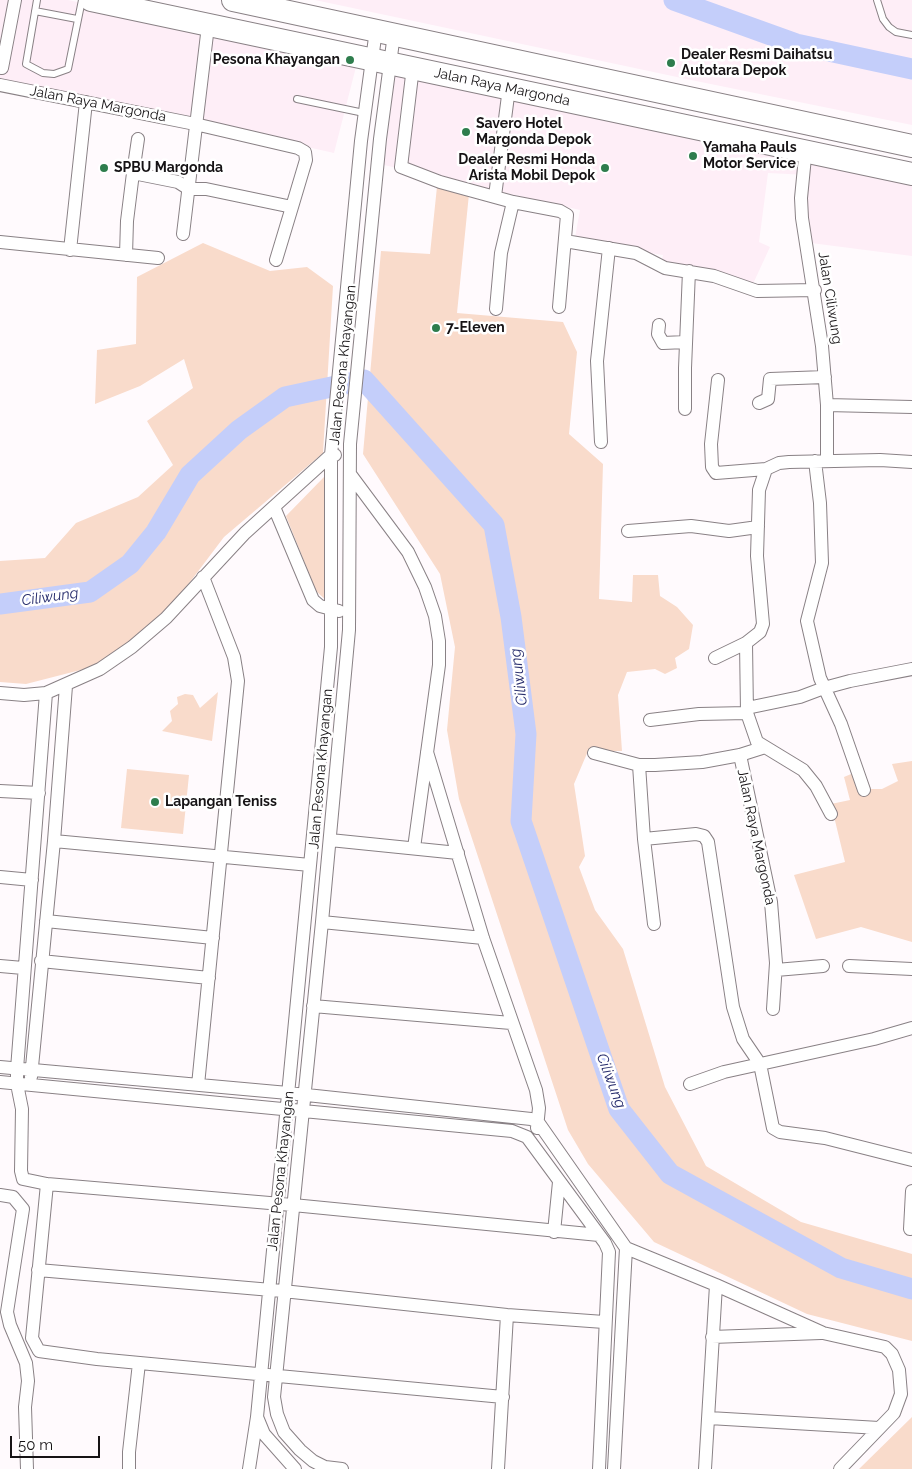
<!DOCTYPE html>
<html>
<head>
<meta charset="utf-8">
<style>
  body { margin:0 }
  #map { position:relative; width:912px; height:1469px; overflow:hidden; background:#fffafd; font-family:Raleway,sans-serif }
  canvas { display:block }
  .scale { position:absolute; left:10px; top:1436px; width:90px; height:22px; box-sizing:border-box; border:2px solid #161315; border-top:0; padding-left:6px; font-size:15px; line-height:18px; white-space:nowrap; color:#161315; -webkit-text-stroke:4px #fff; paint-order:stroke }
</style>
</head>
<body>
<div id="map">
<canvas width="912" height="1469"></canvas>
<div class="scale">50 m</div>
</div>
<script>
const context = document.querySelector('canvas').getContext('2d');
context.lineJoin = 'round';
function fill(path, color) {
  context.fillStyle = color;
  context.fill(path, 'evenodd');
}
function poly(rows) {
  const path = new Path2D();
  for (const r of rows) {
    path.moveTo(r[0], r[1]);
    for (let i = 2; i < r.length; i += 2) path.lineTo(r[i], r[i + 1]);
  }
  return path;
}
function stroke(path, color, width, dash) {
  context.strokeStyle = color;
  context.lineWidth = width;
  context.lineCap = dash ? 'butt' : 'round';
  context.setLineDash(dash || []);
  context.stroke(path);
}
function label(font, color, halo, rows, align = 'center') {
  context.font = font + ' Raleway,sans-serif';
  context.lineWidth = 5;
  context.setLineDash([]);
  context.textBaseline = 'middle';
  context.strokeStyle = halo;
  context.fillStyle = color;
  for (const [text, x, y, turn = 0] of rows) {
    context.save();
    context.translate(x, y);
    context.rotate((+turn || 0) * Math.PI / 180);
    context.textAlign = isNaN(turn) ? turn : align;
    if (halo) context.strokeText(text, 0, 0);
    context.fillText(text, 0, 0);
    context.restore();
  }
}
fill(poly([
  [0,0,68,0,357,63,334,153,200,123,0,83],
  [315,0,912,0,912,125,691,80],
  [396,68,912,175,912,256,811,243,807,210,808,175,768,173,759,242,770,247,752,286,660,271,663,255,574,243,580,210,384,165]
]), '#feeef7');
fill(poly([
  [438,177,470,184,457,313,563,322,577,352,569,434,603,464,599,599,632,602,633,575,658,575,660,596,677,607,693,625,689,649,675,658,677,668,665,674,655,669,627,672,618,695,622,751,588,751,574,784,585,856,579,867,595,910,623,949,665,1087,706,1166,801,1222,912,1254,912,1341,807,1314,654,1242,588,1164,568,1130,459,799,447,730,455,647,440,574,363,454,381,251,430,254],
  [203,243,270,271,307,267,333,286,323,453,224,537,153,631,100,665,26,684,0,682,0,561,45,558,76,523,138,497,173,465,147,421,193,388,184,359,140,386,95,404,97,350,136,344,137,277],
  [324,477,328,488,330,604,316,591,286,516],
  [218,692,212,741,162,731,172,721,170,711,178,704,177,697,185,694,193,695,200,708],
  [912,761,912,942,861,927,816,939,794,875,845,862,831,804,850,800,844,777,863,769,871,789,882,789,898,781,892,764],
  [127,769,189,775,183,834,121,828],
  [912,1417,912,1469,859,1469]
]), '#f9dbcb');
stroke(poly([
  [674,0,796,44,912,69],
  [0,604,90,592,130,564,156,532,190,475,239,430,285,397,364,380,494,525,511,617,526,734,521,821,619,1109,670,1174,841,1268,912,1289]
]), '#c4cefa', 21);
const lane = poly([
  [37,0,26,64,43,73,54,74,68,69,82,0],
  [877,0,883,19,889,27,896,32,912,35],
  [35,11,77,19],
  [297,99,364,113]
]);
const street = poly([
  [413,67,401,167,440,182,513,202,501,253,496,309],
  [2,68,15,0],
  [0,85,195,124,298,148,305,152,306,160,292,207],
  [806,147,801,198,802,218,822,346,827,405,827,460],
  [133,173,138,139],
  [495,196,509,88],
  [513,202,560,211,567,215,559,307],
  [183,234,208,26],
  [565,241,636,253,665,268,714,276,757,291,815,290],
  [0,242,158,258],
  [70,250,86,102],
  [126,255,127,221,133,173,178,182,189,189,206,189,292,207,276,260],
  [659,325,658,334,663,343,686,342],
  [718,380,711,444,712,467,716,473,766,469],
  [759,403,768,399,770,379,825,377],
  [827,405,912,407],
  [685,409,685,368,689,271],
  [601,442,597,361,609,248],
  [815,461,820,503,822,563,807,621,820,678,841,724,864,790],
  [350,474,408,552,425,587,435,616,439,641,439,665,414,848],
  [274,507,313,600,320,606,339,611],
  [628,531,691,526,729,531,758,527],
  [746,643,747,713,757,742,803,770,816,786,831,814],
  [715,658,746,643,760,632,763,624,757,556,759,490,766,469,779,463,789,462,880,460,912,462],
  [0,693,24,695,46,693,100,669,132,647,166,618,245,533,331,455,335,455],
  [46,693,17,1069,17,1084,22,1109,21,1171,23,1179,47,1184,293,1205,599,1235],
  [747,708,800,697,824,688,850,681,912,669],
  [650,720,699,714,747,713],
  [427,752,483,938,536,1090,539,1108,537,1128],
  [594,753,639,765,655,765,702,762,740,755,762,748],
  [740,755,771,902,776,963,773,1009],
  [639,765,644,839,654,924],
  [0,791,39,793],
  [644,839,696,834,704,836,708,842,733,1007,743,1039,760,1064,773,1128,780,1132,825,1138,912,1160],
  [330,840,458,853],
  [54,841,310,865],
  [0,877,32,880],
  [46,921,213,938],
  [322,922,483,938],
  [41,961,209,978],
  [0,966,23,968],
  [849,966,912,969],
  [776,970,823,966],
  [313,1006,511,1023],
  [0,1067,288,1093,531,1119,538,1122,626,1248,716,1285,823,1333,885,1347,892,1354,899,1370,901,1394,894,1413,840,1469],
  [31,1077,54,841,66,686],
  [0,1082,512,1131,527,1137,605,1243,609,1252,599,1469],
  [690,1084,724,1072,874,1039,912,1028],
  [198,1085,238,681,234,657,203,577],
  [47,1184,32,1338,39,1351,97,1359,503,1397],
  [0,1195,13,1197,23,1209,7,1312,10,1325,26,1363,28,1381,25,1407,27,1469],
  [910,1229,912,1191],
  [554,1232,559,1182],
  [38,1270,283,1291,507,1315,604,1322],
  [712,1337,821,1333],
  [709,1418,879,1428],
  [129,1469,129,1452,139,1363],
  [249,1469,257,1417],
  [295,1469,264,1434,257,1417,331,647,331,455,361,141,376,30],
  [342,1469,325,1467,313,1461,300,1450,284,1432,277,1414,274,1397,322,922,349,630,350,444,380,139,394,34],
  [498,1469,507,1315],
  [614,1469,626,1248],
  [705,1469,716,1285]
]);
const highway = poly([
  [91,0,912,174],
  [233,0,912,146]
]);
stroke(lane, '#898185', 8);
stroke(street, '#898185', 14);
stroke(highway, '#898185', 24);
stroke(lane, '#fff', 6);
stroke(street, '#fff', 12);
stroke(highway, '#fff', 22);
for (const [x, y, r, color] of [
  [350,60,5,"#2e7d4d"],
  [671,63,5,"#2e7d4d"],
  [466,132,5,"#2e7d4d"],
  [693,156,5,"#2e7d4d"],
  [104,168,5,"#2e7d4d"],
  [605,168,5,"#2e7d4d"],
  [436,328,5,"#2e7d4d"],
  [155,802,5,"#2e7d4d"]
]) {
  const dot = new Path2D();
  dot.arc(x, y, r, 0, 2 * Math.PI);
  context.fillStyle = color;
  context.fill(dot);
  stroke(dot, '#fff', 2);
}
label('bold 14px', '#161315', '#fff', [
  ["Dealer Resmi Daihatsu",681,55],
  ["Autotara Depok",681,71],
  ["Pesona Khayangan",340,60,"right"],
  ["Savero Hotel",476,124],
  ["Margonda Depok",476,140],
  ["Yamaha Pauls",703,148],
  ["Motor Service",703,164],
  ["Dealer Resmi Honda",595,160,"right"],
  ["Arista Mobil Depok",595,176,"right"],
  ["SPBU Margonda",114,168],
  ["7-Eleven",446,328],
  ["Lapangan Teniss",165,802]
], 'left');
label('14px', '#161315', '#fff', [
  ["Jalan Raya Margonda",502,87,12],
  ["Jalan Raya Margonda",98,104,11],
  ["Jalan Ciliwung",830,298,81],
  ["Jalan Pesona Khayangan",343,365,-84],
  ["Jalan Pesona Khayangan",321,769,-85],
  ["Jalan Raya Margonda",756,837,78],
  ["Jalan Pesona Khayangan",281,1171,-84]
]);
label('italic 15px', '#292f6e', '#fff', [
  ["Ciliwung",50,597,-8],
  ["Ciliwung",519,677,-97],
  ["Ciliwung",611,1081,69]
]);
</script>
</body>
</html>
